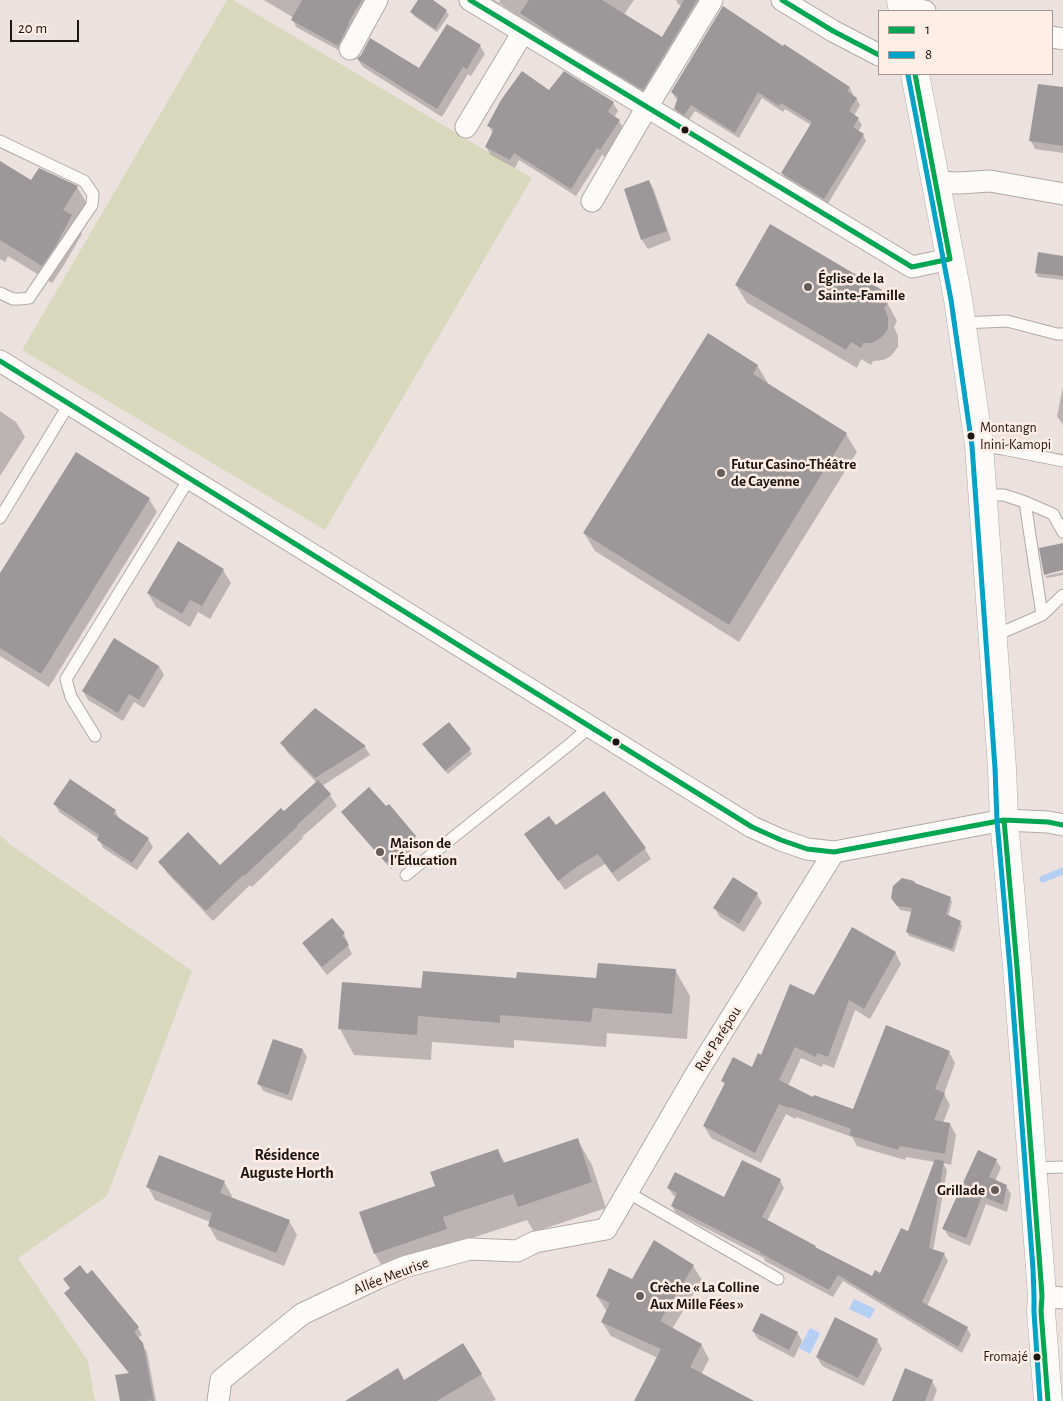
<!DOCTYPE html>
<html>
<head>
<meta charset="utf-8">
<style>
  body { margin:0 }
  #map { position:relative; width:1063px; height:1401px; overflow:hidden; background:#ebe2df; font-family:"Alegreya Sans",sans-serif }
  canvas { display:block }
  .legend { position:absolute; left:878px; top:10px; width:175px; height:65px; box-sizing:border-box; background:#ffede6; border:1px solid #a49792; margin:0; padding:6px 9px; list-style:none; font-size:15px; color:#1b1513 }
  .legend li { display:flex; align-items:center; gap:10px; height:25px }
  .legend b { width:25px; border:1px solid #a49792 }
  .scale { position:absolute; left:10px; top:20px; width:69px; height:22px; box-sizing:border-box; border:2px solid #1b1513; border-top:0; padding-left:6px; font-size:15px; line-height:18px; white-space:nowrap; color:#1b1513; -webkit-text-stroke:4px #ffede6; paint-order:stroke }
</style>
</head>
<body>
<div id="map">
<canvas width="1063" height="1401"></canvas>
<ul class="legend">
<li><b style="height:6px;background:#00a651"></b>1</li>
<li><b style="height:6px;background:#01a2c5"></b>8</li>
</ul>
<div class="scale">20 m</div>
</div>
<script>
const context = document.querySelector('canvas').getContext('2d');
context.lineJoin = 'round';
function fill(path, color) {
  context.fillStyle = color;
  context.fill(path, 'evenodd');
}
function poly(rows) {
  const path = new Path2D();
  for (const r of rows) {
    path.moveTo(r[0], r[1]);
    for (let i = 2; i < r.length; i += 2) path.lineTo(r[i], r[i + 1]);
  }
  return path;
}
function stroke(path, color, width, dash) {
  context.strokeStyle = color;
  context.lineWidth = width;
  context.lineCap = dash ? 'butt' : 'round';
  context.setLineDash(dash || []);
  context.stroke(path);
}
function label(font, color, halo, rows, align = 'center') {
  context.font = font + ' "Alegreya Sans",sans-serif';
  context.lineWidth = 5;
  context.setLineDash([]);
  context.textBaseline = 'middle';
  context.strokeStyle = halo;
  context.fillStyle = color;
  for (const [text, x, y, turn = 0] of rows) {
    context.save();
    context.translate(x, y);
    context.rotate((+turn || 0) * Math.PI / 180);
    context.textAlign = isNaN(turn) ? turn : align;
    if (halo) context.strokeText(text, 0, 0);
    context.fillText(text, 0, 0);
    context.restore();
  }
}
fill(poly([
  [227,0,233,0,532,178,325,530,22,350],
  [0,835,11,845,192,971,107,1196,18,1258,88,1361,95,1401,0,1401]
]), '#d8d8bd');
fill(poly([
  [854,1299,875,1309,870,1319,849,1309],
  [810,1328,820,1333,810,1354,799,1348]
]), '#b5cef4');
fill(poly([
  [264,0,369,0,342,52,296,27,293,20,294,18],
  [420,0,431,0,446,11,449,15,437,32,414,16,412,12],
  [490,0,494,0,499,3,500,1,499,0,634,0,623,16,662,39,682,6,678,4,676,0,707,0,647,97,565,47,500,4,499,5],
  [480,46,485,54,471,76,468,74,442,117,363,67,358,60,420,70],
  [783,48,849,87,853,94,852,95,856,98,860,105,854,116,858,119,862,125,858,132,863,135,866,141,827,205,786,180,782,173,811,125,785,109,783,112,762,98,739,138,695,111,688,121,679,115,675,108,678,100,676,99,672,92],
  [1063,89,1063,153,1035,149,1031,141],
  [550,92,613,103,618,111,614,118,619,121,624,129,605,157,602,155,576,196,519,160,515,168,491,155,486,147,493,134,489,126],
  [0,161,31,182,39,169,77,187,88,205,76,224,82,234,64,265,52,283,8,256,5,262,0,259],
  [649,181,654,190,671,240,648,249,642,240,625,190],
  [1063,257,1063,280,1038,277,1036,273],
  [736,285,881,291,897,321,894,327,898,336,898,347,891,356,883,360,873,361,871,365,861,359,857,368,747,303],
  [757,365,768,383,767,384,846,434,857,452,739,642,595,551,584,533],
  [1063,386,1063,425,1057,416],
  [0,411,16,422,25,437,0,476],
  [149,499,157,512,49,687,0,656,0,576],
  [223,570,231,583,210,619,198,612,190,627,156,607,148,593],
  [1063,572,1063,575,1047,578,1045,576],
  [159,666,164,675,144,708,134,702,123,721,88,700,83,691],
  [315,710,365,747,370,755,322,786,330,795,337,806,302,837,303,838,252,887,250,885,213,921,167,873,160,862,220,867,317,783,287,752,282,743],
  [426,749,470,750,472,754,448,774],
  [55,804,115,811,120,819,148,839,153,847,137,870,103,848,99,839,59,812],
  [343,812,415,836,419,844,391,869,347,819],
  [526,835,645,849,651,859,618,882,605,864,584,877,565,890,532,845],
  [733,879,757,894,762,903,744,932,720,917,715,909],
  [950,898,952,902,948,917,960,922,962,926,954,952,909,936,907,932,912,912,900,910,895,902],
  [344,934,348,943,347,944,352,954,327,975,309,952,304,944],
  [895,952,901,964,870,1019,855,1010,834,1068,823,1064,822,1067,801,1058,788,1086,814,1099,854,1111,949,1052,955,1063,944,1094,950,1105,943,1123,950,1124,956,1135,951,1165,943,1163,947,1170,933,1251,944,1254,948,1261,927,1306,967,1328,971,1335,962,1353,843,1281,833,1297,765,1261,764,1258,676,1213,672,1206,676,1197,673,1195,668,1188,725,1199,780,1180,784,1188,767,1221,816,1249,872,1277,880,1275,909,1233,935,1162,906,1157,905,1160,857,1146,852,1137,796,1117,795,1119,786,1114,761,1163,711,1138,704,1126,725,1085,723,1081,752,1068,815,996],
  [675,970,690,996,687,1039,607,1033,606,1047,514,1040,514,1048,432,1042,431,1060,354,1055,340,1029,423,989,517,979,598,979],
  [303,1050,307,1057,292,1101,263,1091,259,1084],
  [577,1139,592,1165,606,1208,534,1232,527,1220,457,1243,390,1279,375,1254,436,1187,498,1151,505,1163],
  [996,1160,1001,1168,995,1181,1006,1186,1011,1194,1007,1212,986,1204,970,1246,949,1237,944,1229],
  [224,1182,232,1196,231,1199,289,1221,297,1235,284,1266,217,1240,209,1226,210,1222,155,1200,148,1187],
  [693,1266,702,1280,672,1329,701,1344,709,1359,701,1375,737,1401,635,1401,658,1358,611,1336,602,1322,607,1312,597,1296,633,1281],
  [87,1275,138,1328,142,1335,138,1338,147,1352,156,1401,121,1401,130,1374,70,1300,66,1293],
  [753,1331,797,1332,802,1341,794,1358,758,1339],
  [877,1340,882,1349,864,1386,822,1366,817,1357],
  [481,1374,496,1400,493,1401,347,1401,404,1381],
  [932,1381,937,1390,933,1401,896,1401]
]), '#0003');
stroke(poly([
  [1043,879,1063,871]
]), '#b5cef4', 7);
fill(poly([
  [302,0,362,0,348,23,349,24,338,46,291,20],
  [418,0,433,0,447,10,435,29,410,12],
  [529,0,602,0,662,37,684,0,697,0,643,90,560,40,520,13],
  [723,6,783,46,784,44,850,87,847,91,857,98,849,111,859,118,853,127,864,134,824,199,781,173,812,122,781,103,779,106,758,92,735,133,691,105,684,115,674,109,678,97,671,92],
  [447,24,481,45,467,69,463,67,437,109,357,59,361,55,370,38,419,68],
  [522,71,549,90,564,71,614,102,608,112,620,120,600,150,597,148,571,189,514,153,510,160,485,147,494,129,487,126,501,100],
  [1038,84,1063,87,1063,146,1029,141],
  [0,161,31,180,39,168,78,186,63,210,72,215,55,247,42,266,0,240],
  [649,180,667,231,641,240,624,189],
  [770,224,882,290,878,297,888,302,884,308,888,317,888,329,881,338,872,343,863,343,861,348,851,342,846,350,735,285],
  [1038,252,1063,256,1063,276,1035,273],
  [708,333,758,365,753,374,847,433,729,625,583,533],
  [76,452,150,498,41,674,0,648,0,573],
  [178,541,224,569,202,606,190,600,182,614,147,593],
  [1063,543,1063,570,1044,575,1039,548],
  [114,638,159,666,139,700,129,694,118,713,82,691],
  [315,708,366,746,315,778,280,743],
  [449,722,471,749,445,771,422,744],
  [70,779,116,810,113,814,149,838,132,863,97,840,99,835,53,804],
  [318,780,331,794,297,825,298,826,244,876,243,875,206,911,158,862,188,832,220,865,281,808,284,811],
  [369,787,386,806,389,804,416,836,386,863,341,812],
  [604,791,646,848,612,873,598,854,578,866,558,881,524,834,549,816,556,825],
  [733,877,758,893,739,924,713,908],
  [902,878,914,881,915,883,951,897,946,914,961,921,952,949,906,932,912,908,897,906,891,898,893,886],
  [332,918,345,933,342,936,349,945,322,967,302,943],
  [852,927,896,952,864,1009,849,1000,828,1057,817,1053,816,1057,795,1047,779,1080,813,1097,814,1095,853,1109,886,1025,950,1051,935,1089,945,1093,934,1120,950,1123,945,1154,900,1146,898,1150,849,1135,851,1129,790,1107,789,1108,779,1104,755,1153,703,1126,725,1083,721,1081,733,1057,752,1067,758,1053,761,1055,790,984,814,995],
  [598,963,676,969,672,1014,593,1008,591,1022,500,1015,500,1023,418,1016,417,1035,338,1029,342,982,421,988,423,971,516,978,517,972,596,978],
  [273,1039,303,1049,288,1095,257,1084],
  [578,1138,592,1182,518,1207,513,1194,443,1217,447,1229,374,1254,359,1212,435,1186,430,1172,498,1149,503,1163],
  [978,1150,997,1159,989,1177,1007,1185,1003,1205,982,1196,966,1238,942,1229],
  [159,1155,225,1181,220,1193,290,1220,276,1253,208,1226,212,1213,146,1187],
  [935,1159,944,1161,929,1248,945,1253,922,1302,968,1327,958,1347,838,1275,829,1290,760,1253,761,1252,671,1206,677,1193,667,1188,675,1172,724,1197,742,1160,781,1179,762,1217,816,1246,815,1247,872,1276,875,1270,880,1273,901,1228,908,1231],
  [654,1240,694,1265,660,1321,702,1344,690,1367,754,1401,634,1401,661,1349,601,1322,610,1303,596,1296,609,1268,632,1279],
  [80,1265,87,1274,92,1270,139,1327,134,1332,143,1343,154,1401,151,1401,149,1398,149,1401,120,1401,115,1375,129,1373,64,1293,70,1288,63,1279],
  [761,1313,798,1332,789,1350,752,1331],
  [835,1317,878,1339,858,1378,816,1357],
  [463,1343,482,1374,437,1401,345,1401,398,1368,404,1380],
  [905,1368,933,1380,925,1401,892,1401]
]), '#9c9899');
const lane = poly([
  [0,141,84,181,93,194,92,205,29,298,20,299,13,299,0,293],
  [962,323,1007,321,1057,334,1063,334],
  [979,445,1003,449,1063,461],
  [983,495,1004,495,1025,502,1053,514,1063,532],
  [1025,502,1042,615],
  [0,518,69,404],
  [994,636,1042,615,1063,595],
  [95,736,71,697,66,679,189,479],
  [406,875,570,744,590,727],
  [1033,1168,1063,1167],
  [627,1192,778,1279]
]);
const street = poly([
  [470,0,912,267,950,259],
  [782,0,833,31,879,55],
  [902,7,925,11],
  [1052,37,1063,39],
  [350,49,377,0],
  [466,127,523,32],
  [936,182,959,183,990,181,1063,194],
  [592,201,647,107,712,0],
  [0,361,752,827,781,840,807,849,834,852,1004,820,1048,822,1063,825],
  [1042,1296,1063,1298],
  [218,1401,221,1380,302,1314,378,1278,404,1267,470,1249,517,1251,535,1242,606,1229,696,1074,834,852]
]);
const secondary = poly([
  [901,0,903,11],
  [915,74,958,299,979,445,1002,768,1004,820,1017,967,1040,1268,1042,1296,1041,1311,1048,1401]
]);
stroke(lane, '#b1aaa7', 13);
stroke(street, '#b1aaa7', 23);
stroke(secondary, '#b1aaa7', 29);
stroke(lane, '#fcfbfa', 11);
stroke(street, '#fcfbfa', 21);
stroke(secondary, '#fcfbfa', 28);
stroke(poly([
  [470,0,912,267,950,259,915,74],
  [782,0,833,31,879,55],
  [0,361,752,827,781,840,807,849,834,852,1004,820,1048,822,1063,825],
  [1004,820,1017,967,1040,1268,1042,1296,1041,1311,1048,1401]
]), '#00a651', 5);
stroke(poly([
  [908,75,951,300,972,446,995,768,997,821,1010,968,1033,1269,1034,1296,1034,1312,1040,1401]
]), '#01a2c5', 5);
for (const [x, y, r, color] of [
  [685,130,4.5,"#1b1513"],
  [808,287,5,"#645d5a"],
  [971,436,4.5,"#1b1513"],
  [721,473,5,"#645d5a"],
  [616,742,4.5,"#1b1513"],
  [380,852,5,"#645d5a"],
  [995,1190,5,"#645d5a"],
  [640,1296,5,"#645d5a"],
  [1037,1357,4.5,"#1b1513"]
]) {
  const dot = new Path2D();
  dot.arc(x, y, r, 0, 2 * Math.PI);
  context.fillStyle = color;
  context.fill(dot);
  stroke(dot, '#ffede6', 2);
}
label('14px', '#1b1513', '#ffede6', [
  ["Montangn",980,428],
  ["Inini-Kamopi",980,445],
  ["Fromajé",1028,1357,"right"]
], 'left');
label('bold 15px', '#1b1513', '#ffede6', [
  ["Église de la",818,278],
  ["Sainte-Famille",818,295],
  ["Futur Casino-Théâtre",731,464],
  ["de Cayenne",731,481],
  ["Maison de",390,843],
  ["l'Éducation",390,860],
  ["Grillade",985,1190,"right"],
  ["Crèche « La Colline",650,1287],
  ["Aux Mille Fées »",650,1304]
], 'left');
label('15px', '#1b1513', '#ffede6', [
  ["Rue Parépou",718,1039,-58],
  ["Allée Meurise",391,1276,-21]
]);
label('bold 16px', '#1b1513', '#ffede6', [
  ["Résidence",287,1155],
  ["Auguste Horth",287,1173]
]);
</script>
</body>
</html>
